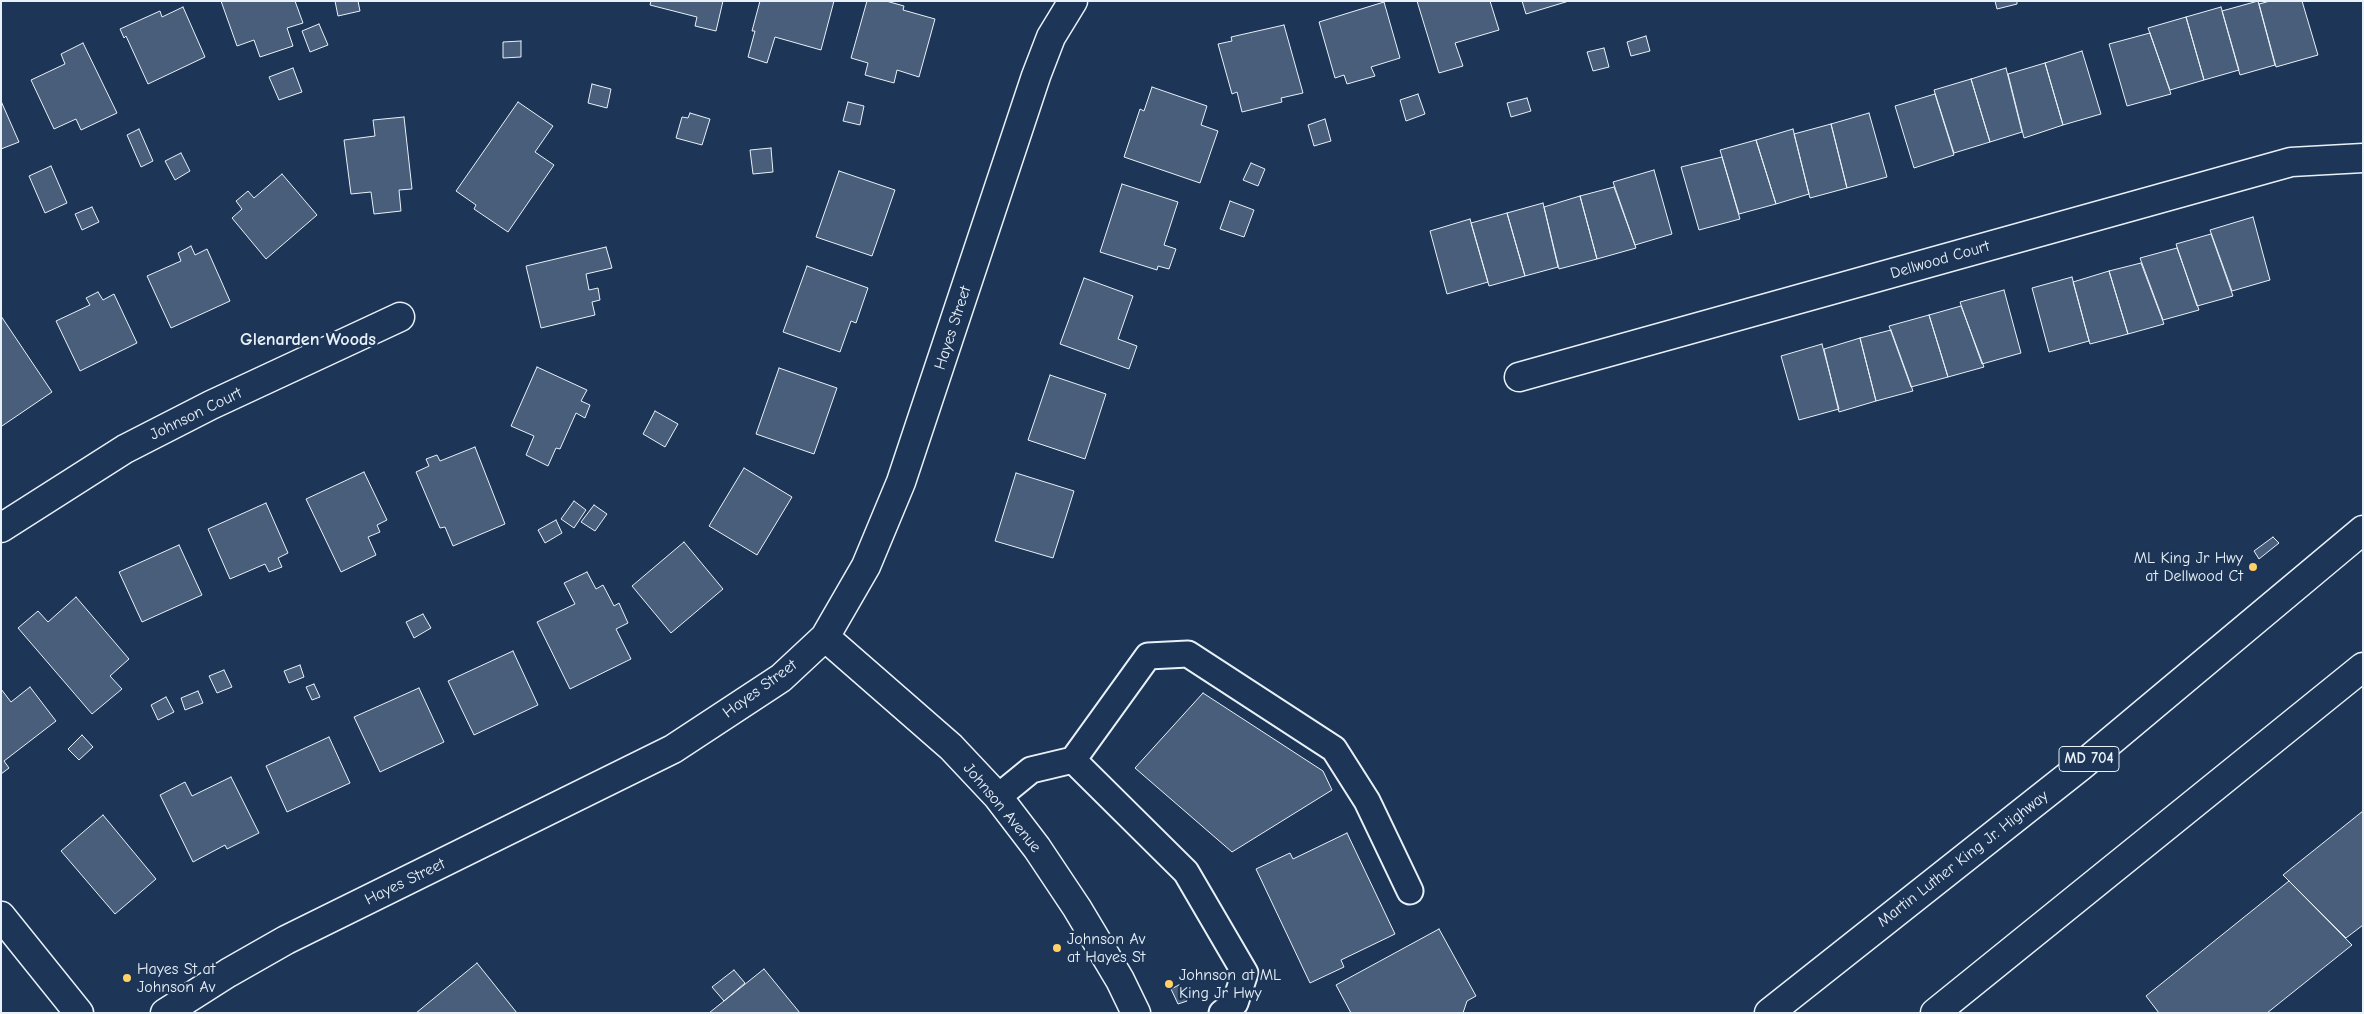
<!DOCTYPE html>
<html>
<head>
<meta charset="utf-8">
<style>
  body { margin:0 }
  #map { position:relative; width:2364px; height:1014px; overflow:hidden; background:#1d3557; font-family:"Comic Neue",sans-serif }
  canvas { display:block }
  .frame { position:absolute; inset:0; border:2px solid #e8f1f8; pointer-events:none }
</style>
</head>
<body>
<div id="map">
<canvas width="2364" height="1014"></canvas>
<div class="frame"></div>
</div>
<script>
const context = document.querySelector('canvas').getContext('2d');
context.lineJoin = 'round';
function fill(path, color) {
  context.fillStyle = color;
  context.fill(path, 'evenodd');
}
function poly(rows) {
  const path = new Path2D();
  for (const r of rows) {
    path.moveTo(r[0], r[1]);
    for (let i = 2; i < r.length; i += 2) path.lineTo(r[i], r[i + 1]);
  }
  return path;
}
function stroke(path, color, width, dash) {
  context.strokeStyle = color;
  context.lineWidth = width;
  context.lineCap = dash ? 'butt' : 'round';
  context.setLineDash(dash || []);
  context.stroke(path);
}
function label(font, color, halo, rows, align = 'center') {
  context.font = font + ' "Comic Neue",sans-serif';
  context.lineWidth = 5;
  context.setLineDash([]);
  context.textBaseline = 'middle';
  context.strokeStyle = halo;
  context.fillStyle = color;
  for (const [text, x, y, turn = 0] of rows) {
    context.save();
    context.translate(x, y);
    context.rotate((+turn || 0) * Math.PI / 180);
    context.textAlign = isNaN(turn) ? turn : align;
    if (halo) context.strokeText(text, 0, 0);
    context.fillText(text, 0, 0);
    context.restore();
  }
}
const building = poly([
  [221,1,295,1,303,23,287,28,293,46,260,57,254,40,237,46,221,1],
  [335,1,358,1,360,11,338,16,335,1],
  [651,1,723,1,716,31,695,26,697,17,650,5,651,1],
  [760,1,834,1,821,50,775,37,767,63,748,57,755,31,752,31,760,1],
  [867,1,886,1,904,6,903,10,935,19,919,77,897,70,894,83,865,75,868,63,851,58,867,1],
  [1417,1,1490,1,1499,30,1455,43,1463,66,1439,73,1417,1],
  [1522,1,1569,1,1526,14,1522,1],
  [1995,1,2017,1,2017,4,1997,9,1995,1],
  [2258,1,2275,65,2240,75,2222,11,2258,1],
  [2270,1,2302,1,2318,55,2276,67,2259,4,2270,1],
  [1384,2,1400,58,1371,67,1375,76,1347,84,1344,75,1335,78,1319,22,1384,2],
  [183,7,205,57,148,84,126,36,124,38,120,29,160,11,162,17,183,7],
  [2221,7,2239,70,2204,80,2186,17,2221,7],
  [2186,17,2204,80,2170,90,2148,28,2186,17],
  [319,24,328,45,310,52,302,31,319,24],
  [1284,25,1303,93,1281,98,1282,102,1242,112,1237,92,1232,94,1218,44,1232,41,1231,37,1284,25],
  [2150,33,2171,94,2127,106,2109,44,2150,33],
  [1646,36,1650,51,1631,56,1627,42,1646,36],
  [521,41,521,57,503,58,503,42,521,41],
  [83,43,117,113,81,130,76,119,54,129,31,80,65,64,61,54,83,43],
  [1604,48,1609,67,1593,71,1587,52,1604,48],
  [2082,51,2101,114,2063,125,2045,63,2082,51],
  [2045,63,2063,125,2024,138,2008,74,2045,63],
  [293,68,302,92,279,100,269,77,293,68],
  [2006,68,2022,132,1990,142,1971,79,2006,68],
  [1971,79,1990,142,1954,153,1934,90,1971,79],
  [592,84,611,89,607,108,588,103,592,84],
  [1152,87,1207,106,1201,125,1218,131,1200,183,1124,157,1140,109,1144,111,1152,87],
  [1418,94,1425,114,1406,121,1400,100,1418,94],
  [1935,94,1954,155,1914,168,1895,106,1935,94],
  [1527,98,1531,111,1511,117,1507,103,1527,98],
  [1,101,19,142,1,149,1,101],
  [518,102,553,126,535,152,554,165,508,232,474,209,476,205,456,191,518,102],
  [848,102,864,106,860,125,843,121,848,102],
  [690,113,710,119,702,145,676,138,682,117,688,118,690,113],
  [1869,113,1887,177,1847,188,1831,124,1869,113],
  [404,117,412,189,399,190,401,211,374,214,371,192,351,194,344,140,375,136,373,120,404,117],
  [1325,119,1331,141,1314,146,1308,125,1325,119],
  [1831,124,1847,188,1810,198,1794,134,1831,124],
  [139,129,153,161,141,167,127,135,139,129],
  [1793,129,1809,194,1776,204,1756,140,1793,129],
  [1756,140,1776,204,1739,214,1720,150,1756,140],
  [771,148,773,172,753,174,750,150,771,148],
  [181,153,190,171,175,180,165,161,181,153],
  [1722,157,1740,219,1699,230,1681,167,1722,157],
  [1251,163,1265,169,1258,186,1243,180,1251,163],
  [51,166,67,203,45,213,29,176,51,166],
  [1654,170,1672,234,1635,245,1613,182,1654,170],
  [839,171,895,190,872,256,816,237,839,171],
  [282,174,317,215,266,259,232,218,242,209,236,201,248,191,254,198,282,174],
  [1122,184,1178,202,1164,245,1176,249,1169,269,1158,266,1157,270,1100,252,1122,184],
  [1614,187,1636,248,1597,259,1580,196,1614,187],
  [1580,196,1597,259,1559,269,1544,207,1580,196],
  [1230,201,1254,210,1244,237,1220,229,1230,201],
  [1543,203,1558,267,1525,276,1507,213,1543,203],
  [92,207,99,222,82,230,75,214,92,207],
  [1507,213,1525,276,1489,286,1471,223,1507,213],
  [2253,217,2270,280,2232,291,2210,230,2253,217],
  [1470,219,1488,282,1447,294,1430,231,1470,219],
  [2211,234,2233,296,2197,306,2176,244,2211,234],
  [191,246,195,255,207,249,230,301,171,328,147,276,181,261,178,253,191,246],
  [606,247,612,268,586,274,589,290,598,288,600,300,592,302,595,315,541,328,526,266,606,247],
  [2177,248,2199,310,2163,320,2140,258,2177,248],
  [2141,263,2164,324,2128,334,2109,271,2141,263],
  [807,266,868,288,856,323,851,321,840,352,783,332,807,266],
  [2109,271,2128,334,2090,344,2073,282,2109,271],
  [2072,277,2089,341,2049,352,2032,288,2072,277],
  [1084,278,1133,296,1118,339,1137,346,1129,369,1060,344,1084,278],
  [2004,290,2021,353,1982,364,1960,302,2004,290],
  [98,292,103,300,114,294,137,343,80,371,56,321,90,305,86,298,98,292],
  [1961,306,1984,367,1948,377,1929,315,1961,306],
  [1929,315,1948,377,1911,387,1889,326,1929,315],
  [1,316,52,392,2,426,1,425,1,316],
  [1891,330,1913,391,1876,401,1860,338,1891,330],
  [1860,338,1876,401,1839,412,1824,349,1860,338],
  [1822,344,1839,409,1799,420,1781,356,1822,344],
  [537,367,587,390,581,401,590,405,585,418,576,413,560,449,556,448,548,466,526,455,534,436,511,426,537,367],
  [779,368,837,388,814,454,756,434,779,368],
  [1050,375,1106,394,1085,459,1028,440,1050,375],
  [655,411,678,424,665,447,643,434,655,411],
  [475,447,505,524,453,546,445,527,440,528,416,472,429,466,426,459,437,455,440,461,475,447],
  [744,468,792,497,757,555,709,526,744,468],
  [364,472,387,520,377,525,380,532,368,537,376,555,341,572,306,499,364,472],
  [1016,473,1074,491,1053,558,995,541,1016,473],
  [574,501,586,510,574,528,561,519,574,501],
  [266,503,288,553,278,558,282,567,269,572,265,564,230,579,208,529,266,503],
  [594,505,607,514,595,531,581,522,594,505],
  [556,520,562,533,545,543,538,530,556,520],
  [2273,537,2279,543,2259,559,2254,551,2273,537],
  [684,542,723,589,671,633,632,586,684,542],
  [179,545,202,595,142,622,119,572,179,545],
  [587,572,596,589,603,585,614,606,619,603,628,623,616,629,631,659,570,689,537,622,575,604,564,583,587,572],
  [76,597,129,659,110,676,122,689,92,714,18,628,38,611,48,622,76,597],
  [423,614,431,628,414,638,406,622,423,614],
  [513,651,538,705,474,735,448,681,513,651],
  [300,665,304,677,289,683,284,671,300,665],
  [224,670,232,687,217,693,209,676,224,670],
  [314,684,320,697,312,700,306,687,314,684],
  [30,687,56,721,4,761,9,768,1,774,1,689,11,702,30,687],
  [419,688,444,742,380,772,354,717,419,688],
  [198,691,203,703,185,710,181,698,198,691],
  [1203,693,1323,771,1332,790,1232,852,1135,768,1203,693],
  [166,697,174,712,158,720,151,705,166,697],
  [82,735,93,747,79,760,68,749,82,735],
  [329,737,350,783,287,812,266,766,329,737],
  [231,777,259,833,227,849,225,845,193,862,160,795,185,782,192,796,231,777],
  [2363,811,2363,925,2346,938,2283,875,2363,811],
  [103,815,156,879,115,914,61,851,103,815],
  [1347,833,1395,934,1341,960,1344,967,1310,983,1256,869,1290,853,1293,859,1347,833],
  [2289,881,2352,945,2267,1013,2159,1013,2146,996,2289,881],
  [1439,929,1476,996,1467,1001,1463,1013,1351,1013,1336,985,1439,929],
  [477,963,517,1013,416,1013,477,963],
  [764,969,800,1013,709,1013,764,969],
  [734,970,745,983,724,1001,712,987,734,970],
  [1179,985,1187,1001,1178,1004,1171,989,1179,985]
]);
fill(building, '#495e7a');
stroke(building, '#e8f1f8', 1);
const service = poly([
  [1073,760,1148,656,1188,654,1334,749,1367,801,1410,891],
  [998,797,1031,770,1073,760,1186,872,1245,973,1235,1003,1222,1013]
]);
const minor = poly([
  [1519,377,2291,162,2363,158],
  [1,528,125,449,211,405,400,317],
  [825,637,951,747,998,797,1037,848,1077,908,1120,980,1136,1013],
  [1,916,79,1013],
  [165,1013,228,973,286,940,673,749,781,678,825,637,866,566,901,482,1036,76,1051,37,1073,1]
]);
const primary = poly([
  [1769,1013,2081,766,2363,530],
  [1935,1013,2363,667]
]);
stroke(service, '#e8f1f8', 29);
stroke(minor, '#e8f1f8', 31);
stroke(primary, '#e8f1f8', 31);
stroke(service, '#1d3557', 25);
stroke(minor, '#1d3557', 28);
stroke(primary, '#1d3557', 28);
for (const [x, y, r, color] of [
  [2253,567,5,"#ffd166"],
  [1057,948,5,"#ffd166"],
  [127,978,5,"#ffd166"],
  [1169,984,5,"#ffd166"]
]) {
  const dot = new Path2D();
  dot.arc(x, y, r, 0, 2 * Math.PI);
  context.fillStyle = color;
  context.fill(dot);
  stroke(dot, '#1d3557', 2);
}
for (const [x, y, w] of [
  [2089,759,60]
]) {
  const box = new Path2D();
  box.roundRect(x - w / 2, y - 12.5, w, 25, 4);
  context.fillStyle = '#1d3557';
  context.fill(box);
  stroke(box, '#e8f1f8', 1);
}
label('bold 15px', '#e8f1f8', null, [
  ["MD 704",2089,759]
]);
label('16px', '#e8f1f8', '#1d3557', [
  ["Dellwood Court",1940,260,-16],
  ["Hayes Street",953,328,-72],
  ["Johnson Court",196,414,-26],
  ["Hayes Street",760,689,-36],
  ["Johnson Avenue",1002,808,50],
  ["Martin Luther King Jr. Highway",1963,859,-38],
  ["Hayes Street",405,882,-26]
]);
label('16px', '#e8f1f8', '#1d3557', [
  ["ML King Jr Hwy",2243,558,"right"],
  ["at Dellwood Ct",2243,576,"right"],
  ["Johnson Av",1067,939],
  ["at Hayes St",1067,957],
  ["Hayes St at",137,969],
  ["Johnson Av",137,987],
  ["Johnson at ML",1179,975],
  ["King Jr Hwy",1179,993]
], 'left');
label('bold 18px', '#e8f1f8', '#1d3557', [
  ["Glenarden Woods",308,340]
]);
</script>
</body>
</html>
